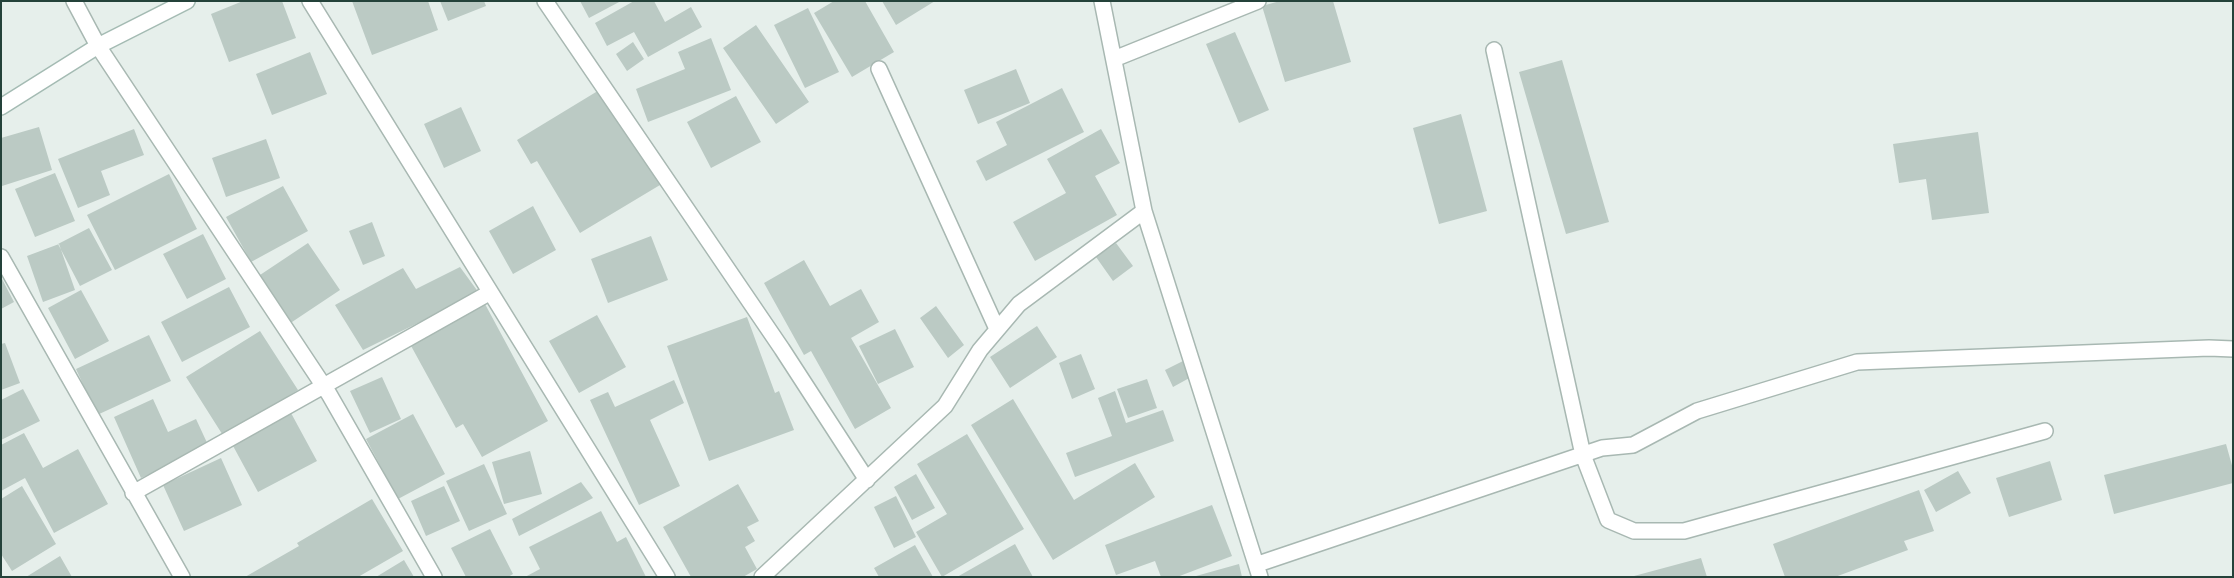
<!DOCTYPE html>
<html>
<head>
<meta charset="utf-8">
<style>
  body { margin:0 }
  #map { position:relative; width:2234px; height:578px; overflow:hidden; background:#e6efeb; font-family:Jost,sans-serif }
  canvas { display:block }
  .frame { position:absolute; inset:0; border:2px solid #24423a; pointer-events:none }
</style>
</head>
<body>
<div id="map">
<canvas width="2234" height="578"></canvas>
<div class="frame"></div>
</div>
<script>
const context = document.querySelector('canvas').getContext('2d');
context.lineJoin = 'round';
function fill(path, color) {
  context.fillStyle = color;
  context.fill(path, 'evenodd');
}
function poly(rows) {
  const path = new Path2D();
  for (const r of rows) {
    path.moveTo(r[0], r[1]);
    for (let i = 2; i < r.length; i += 2) path.lineTo(r[i], r[i + 1]);
  }
  return path;
}
function stroke(path, color, width, dash) {
  context.strokeStyle = color;
  context.lineWidth = width;
  context.lineCap = dash ? 'butt' : 'round';
  context.setLineDash(dash || []);
  context.stroke(path);
}
fill(poly([
  [243,1,282,1,296,38,229,62,211,14],
  [352,1,428,1,438,30,372,55],
  [440,1,484,1,486,6,448,21],
  [580,1,621,1,589,18],
  [634,1,654,1,665,22,691,7,702,27,648,57,634,32,607,46,595,23],
  [834,1,865,1,894,52,852,77,814,13],
  [882,1,935,1,896,25],
  [1280,1,1333,1,1351,62,1285,82,1262,6],
  [808,8,839,72,805,88,774,25],
  [756,25,809,102,776,124,723,48],
  [1235,32,1269,110,1239,123,1206,44],
  [711,38,731,90,648,122,636,89,685,69,678,52],
  [633,42,644,59,627,71,616,54],
  [310,52,327,94,272,115,256,74],
  [1562,60,1609,222,1566,234,1519,72],
  [1016,69,1030,103,978,124,964,90],
  [1062,88,1084,132,986,181,976,161,1007,145,996,122],
  [601,89,660,185,580,233,537,161,531,164,517,140],
  [736,96,761,142,711,168,687,122],
  [461,107,481,151,444,168,424,124],
  [1461,114,1487,211,1439,224,1413,128],
  [39,127,52,170,2,186,1,138],
  [134,129,144,155,101,171,110,195,78,208,58,159],
  [1101,129,1120,163,1095,176,1117,215,1035,261,1013,222,1066,193,1047,159],
  [1978,132,1989,213,1932,220,1926,179,1899,183,1893,144],
  [266,139,280,178,226,197,212,158],
  [55,173,75,221,35,237,15,189],
  [169,174,197,229,115,270,87,215],
  [283,186,308,231,251,262,226,217],
  [533,206,556,250,513,274,489,231],
  [372,222,385,256,363,265,349,231],
  [89,228,112,270,80,286,58,244],
  [203,234,226,279,187,299,163,254],
  [651,236,668,280,608,303,591,259],
  [308,243,340,290,289,324,257,277],
  [1116,243,1133,266,1113,281,1096,257],
  [59,244,75,290,43,302,27,256],
  [804,260,830,306,861,289,879,322,851,338,891,408,855,429,811,351,804,355,764,283],
  [460,267,479,293,363,350,335,305,403,268,416,289],
  [1,277,14,302,1,309],
  [229,287,250,327,182,362,161,322],
  [81,290,109,341,75,359,48,308],
  [485,304,548,421,482,457,463,424,456,428,410,344],
  [936,306,964,345,948,358,920,318],
  [597,315,626,367,579,393,549,341],
  [747,317,775,393,779,391,794,430,709,461,667,346],
  [1037,326,1057,357,1010,388,990,357],
  [895,329,914,367,878,384,859,346],
  [260,331,298,390,224,437,186,377],
  [149,335,171,381,97,415,76,369],
  [5,343,20,383,1,390,1,344],
  [1081,354,1095,389,1072,399,1059,363],
  [1185,360,1193,376,1173,387,1165,370],
  [382,377,401,419,370,433,350,391],
  [1147,379,1157,408,1128,418,1117,389],
  [674,380,684,403,650,420,680,486,639,505,590,400,608,392,615,407],
  [23,389,40,421,1,440,1,400],
  [1115,391,1126,423,1163,410,1174,441,1075,477,1066,453,1112,436,1098,398],
  [153,399,168,432,196,419,209,447,141,478,114,417],
  [1013,399,1074,500,1135,463,1155,497,1053,560,971,425],
  [291,413,317,461,258,492,232,444],
  [413,414,445,474,398,499,366,439],
  [24,433,43,468,78,449,108,504,54,533,25,478,1,491,1,445],
  [967,434,1024,529,942,577,916,532,947,514,917,464],
  [2226,444,2233,469,2233,483,2114,514,2104,475],
  [530,451,542,494,504,504,492,462],
  [221,458,242,505,184,531,163,485],
  [2050,461,2062,500,2009,517,1996,478],
  [484,464,507,514,469,531,446,481],
  [1958,471,1971,493,1936,512,1924,490],
  [916,474,935,508,912,520,894,487],
  [581,482,593,498,519,536,512,519],
  [738,484,759,521,747,527,755,541,745,547,757,569,743,577,691,577,663,527],
  [22,486,56,544,12,571,1,554,1,499],
  [444,486,460,521,426,536,411,501],
  [1919,490,1934,531,1904,541,1908,550,1835,577,1785,577,1773,544],
  [896,496,916,537,894,548,874,507],
  [372,499,403,551,358,577,245,577,299,546,297,543],
  [1212,505,1232,556,1177,577,1161,577,1155,561,1116,575,1105,545],
  [601,511,617,542,626,537,646,577,525,577,540,569,529,547],
  [490,529,513,574,508,577,466,577,451,548],
  [1015,544,1033,577,957,577],
  [915,545,933,577,879,577,874,568],
  [60,556,72,577,26,577],
  [1701,558,1707,577,1634,577,1634,576],
  [404,560,414,577,376,577],
  [1239,564,1242,577,1196,577,1196,576]
]), '#bbcac4');
const street = poly([
  [74,1,98,46,329,394,434,577],
  [310,1,667,577],
  [545,1,782,349,867,480],
  [1102,1,1144,211,1260,577],
  [1494,50,1583,455,1608,520,1634,531,1684,531,2045,431],
  [1114,59,1258,1],
  [879,69,997,329],
  [1,257,182,577],
  [133,493,489,293],
  [1258,564,1602,448,1633,445,1697,411,1857,362,2209,348,2233,349],
  [762,577,945,406,980,350,1019,304,1144,211]
]);
const secondary = poly([
  [1,107,98,46,187,1]
]);
stroke(street, '#a8b8b2', 18);
stroke(secondary, '#a4bbb3', 18);
stroke(street, '#fff', 15);
stroke(secondary, '#fff', 15);
</script>
</body>
</html>
